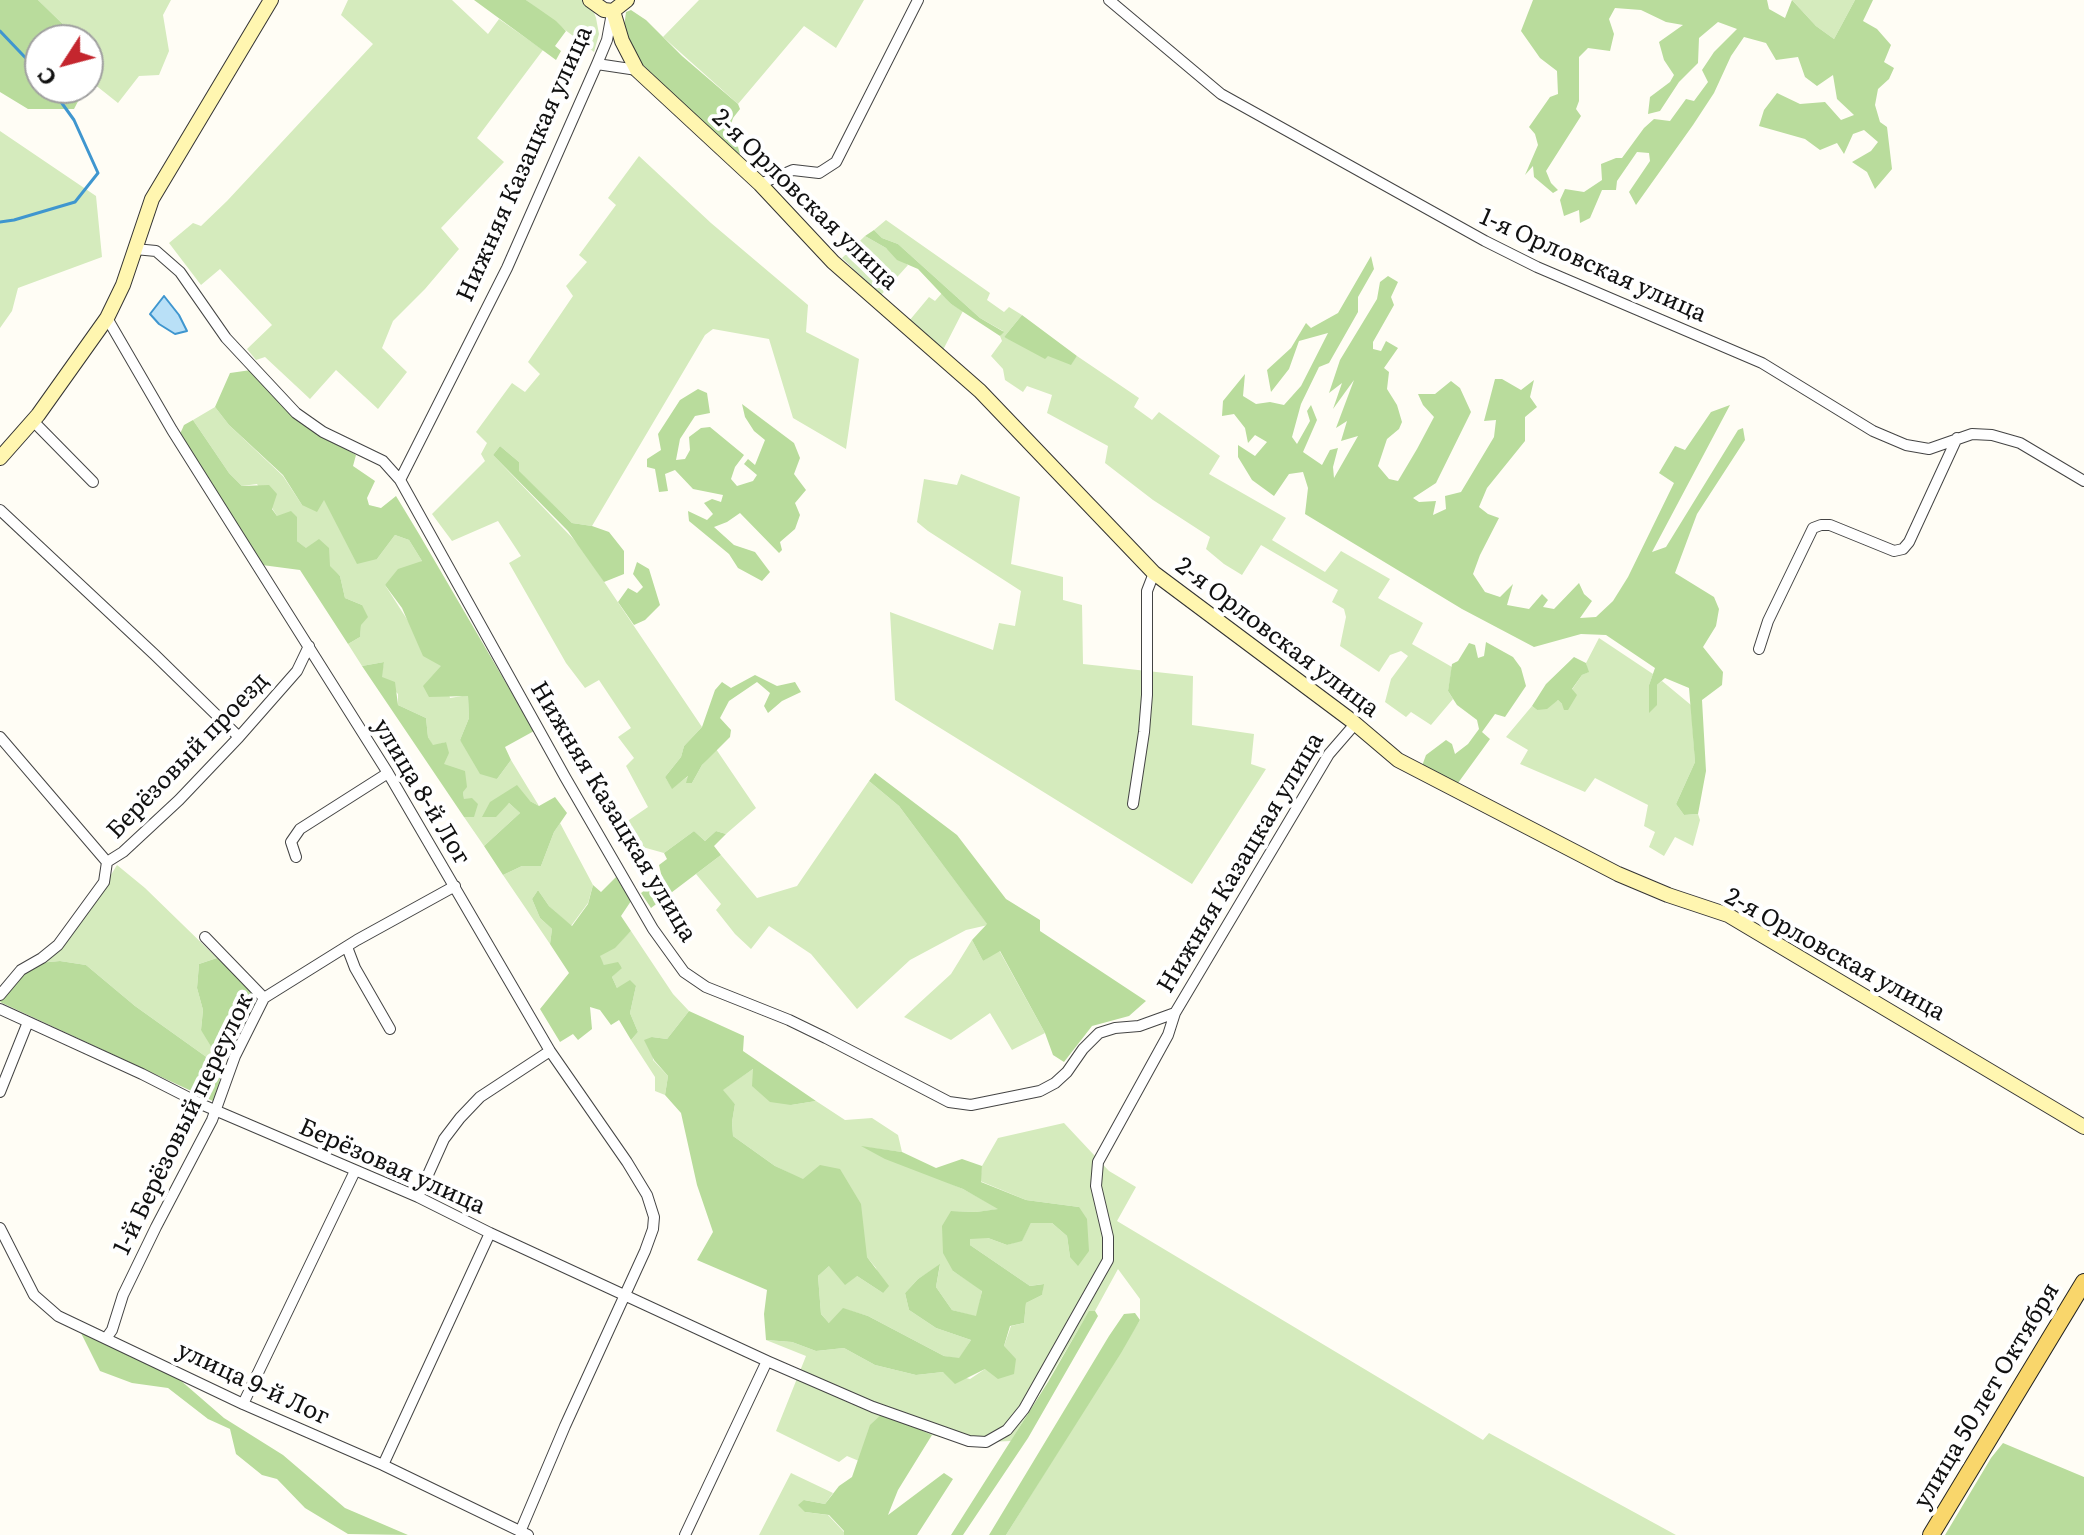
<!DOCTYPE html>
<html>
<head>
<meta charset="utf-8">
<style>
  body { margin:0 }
  #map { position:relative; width:2084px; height:1535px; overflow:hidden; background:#fffdf5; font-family:Literata,serif }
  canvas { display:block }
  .north { position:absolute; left:24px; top:24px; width:80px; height:80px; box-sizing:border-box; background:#fff; border:2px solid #a0a0a0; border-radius:50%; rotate:234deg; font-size:22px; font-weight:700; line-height:32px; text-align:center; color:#111 }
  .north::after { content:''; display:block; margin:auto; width:28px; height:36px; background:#c4262e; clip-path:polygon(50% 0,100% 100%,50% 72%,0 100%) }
</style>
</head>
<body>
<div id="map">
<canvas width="2084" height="1535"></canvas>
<div class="north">С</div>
</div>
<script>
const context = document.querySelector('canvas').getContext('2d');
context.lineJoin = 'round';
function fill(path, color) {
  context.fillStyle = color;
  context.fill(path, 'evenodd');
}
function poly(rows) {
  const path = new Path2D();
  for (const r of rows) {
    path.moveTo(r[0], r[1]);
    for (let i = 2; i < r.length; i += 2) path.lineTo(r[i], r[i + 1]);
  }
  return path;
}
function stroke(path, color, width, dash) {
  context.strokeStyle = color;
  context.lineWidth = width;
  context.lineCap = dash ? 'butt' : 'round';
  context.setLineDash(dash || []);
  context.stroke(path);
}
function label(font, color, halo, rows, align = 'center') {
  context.font = font + ' Literata,serif';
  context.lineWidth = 8;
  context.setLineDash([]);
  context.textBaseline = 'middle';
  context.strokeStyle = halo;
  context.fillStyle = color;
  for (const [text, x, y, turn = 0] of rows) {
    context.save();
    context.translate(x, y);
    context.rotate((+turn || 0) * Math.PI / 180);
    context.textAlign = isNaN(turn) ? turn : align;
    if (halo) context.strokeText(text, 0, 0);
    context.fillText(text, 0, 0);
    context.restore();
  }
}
fill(poly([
  [38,0,171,0,163,15,169,51,159,75,139,76,118,103,89,80,88,40,74,40,72,33],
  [348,0,452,0,488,34,499,19,543,50,477,138,504,162,441,228,459,249,425,289,393,321,382,348,407,372,378,409,336,370,310,399,265,357,256,360,247,349,272,325,220,269,201,285,169,243,193,223,201,226,227,201,373,44,341,15],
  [526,0,584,0,592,7,596,18,599,34,594,52],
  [699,0,864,0,836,48,804,26,738,104,663,37],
  [1792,0,1855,0,1834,39,1816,26],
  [0,131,96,196,102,257,18,288,12,311,0,328],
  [639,156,711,223,808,305,806,332,859,359,846,449,793,418,769,339,713,329,705,335,592,526,572,523,518,471,519,462,500,446,493,455,580,546,702,727,684,746,681,757,665,777,672,788,690,775,692,783,702,765,716,749,756,808,726,834,716,831,705,841,694,831,664,853,646,848,631,859,613,831,648,807,626,766,634,758,618,737,631,728,599,680,585,688,566,663,509,563,521,556,498,521,452,541,432,514,485,461,481,454,487,443,476,432,512,383,525,392,540,374,528,362,573,296,566,286,587,262,579,255,616,205,608,198],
  [886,220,990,293,987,300,1004,312,1009,307,1022,315,1004,337,1071,364,1077,356,1139,398,1134,407,1152,420,1159,412,1220,456,1209,474,1286,518,1272,540,1325,572,1341,551,1390,579,1378,598,1423,623,1412,644,1452,667,1448,691,1453,699,1431,725,1411,712,1406,717,1385,702,1391,679,1408,656,1401,651,1390,655,1379,672,1340,646,1346,617,1344,609,1332,602,1338,590,1261,545,1242,575,1224,564,1206,549,1210,537,1153,500,1105,463,1108,446,1047,413,1052,395,1027,386,1023,392,1005,380,1003,369,991,356,1002,341,1000,336,1003,331,980,318,898,244,882,238,874,230],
  [865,236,886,248,908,265,881,295,842,258],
  [942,293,951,304,963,311,943,350,909,321,929,297,935,301],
  [215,407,229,425,283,476,302,505,324,499,337,522,377,559,395,535,409,540,422,561,385,585,412,627,442,666,450,698,468,695,469,718,460,740,497,779,511,760,539,806,530,801,491,802,483,817,509,803,520,813,484,846,464,817,474,817,464,800,463,792,443,764,446,742,433,746,428,737,426,718,398,705,398,694,381,677,384,662,362,666,348,644,360,637,362,605,345,598,340,576,297,541,295,529,277,516,257,484,242,486,229,473,193,420],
  [961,474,1020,497,1011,564,1063,577,1063,600,1082,605,1083,664,1193,676,1192,725,1254,734,1251,764,1266,769,1192,884,895,700,890,612,993,650,999,623,1015,626,1021,591,928,531,917,522,924,479,957,485],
  [1599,638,1653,674,1649,685,1656,705,1657,685,1662,681,1691,705,1695,762,1676,804,1684,815,1698,814,1700,820,1693,846,1675,837,1664,856,1649,847,1655,832,1644,826,1648,805,1595,778,1585,792,1520,764,1528,750,1506,737,1532,706,1537,710,1558,700,1562,704,1582,675,1588,672,1586,663],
  [869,781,899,806,988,925,966,930,910,960,857,1009,811,954,769,926,751,949,735,934,716,910,721,904,696,874,721,855,757,898,797,886],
  [560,823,593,885,588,903,571,926,549,906,538,890,532,899,540,918,552,929,550,944,503,875,522,866,541,866,554,832],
  [117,865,145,888,217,958,199,964,197,988,203,1010,201,1030,227,1045,240,1032,226,1055,220,1079,219,1066,135,1006,86,965,60,961,39,963,85,917],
  [631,931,673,994,689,1011,667,1039,652,1037,653,1060,668,1076,665,1095,655,1091,655,1077,631,1040,638,1032,630,1013,636,986,617,988,612,977,622,967,604,965,599,956,615,947],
  [972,940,983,961,999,950,1045,1033,1012,1050,990,1013,951,1040,904,1017,951,974],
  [753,1069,791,1105,816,1101,845,1120,872,1118,898,1135,902,1152,864,1147,963,1189,1000,1209,976,1212,951,1211,953,1271,982,1290,977,1317,952,1310,936,1287,940,1265,918,1279,905,1293,909,1310,936,1328,971,1340,959,1359,944,1356,868,1316,844,1309,830,1324,821,1314,818,1276,830,1265,857,1276,883,1293,876,1268,803,1180,775,1166,733,1136,732,1122,735,1104,722,1090],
  [1064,1123,1109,1171,1136,1187,1117,1221,1483,1440,1489,1433,1676,1535,1006,1535,1140,1320,1140,1299,1118,1269,1095,1311,1089,1312,1011,1441,965,1443,932,1435,883,1413,859,1461,847,1456,839,1462,776,1431,806,1356,766,1340,792,1342,816,1351,844,1348,875,1365,916,1375,943,1372,970,1379,985,1369,1004,1346,1011,1326,1024,1323,1026,1303,1042,1295,1043,1284,1030,1286,970,1245,970,1238,988,1238,1007,1245,1022,1240,1031,1223,1052,1223,1067,1236,1070,1257,1079,1207,1026,1200,980,1181,982,1166,998,1138],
  [791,1473,833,1493,825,1504,804,1500,805,1512,828,1515,844,1532,844,1535,759,1535]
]), '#d5ebbd');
fill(poly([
  [0,0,38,0,72,33,74,40,40,40,40,88,85,88,74,109,28,109,0,92],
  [474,0,526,0,556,21,566,31,555,46,561,51,556,60],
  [1533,0,1767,0,1769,9,1785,18,1792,0,1816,26,1834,39,1855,0,1873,0,1863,21,1877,29,1891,45,1884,62,1894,68,1889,79,1878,89,1875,105,1880,122,1887,127,1892,169,1875,189,1867,172,1852,162,1871,151,1878,142,1864,130,1853,134,1844,154,1837,143,1820,150,1805,139,1759,126,1764,110,1777,93,1800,104,1825,102,1841,120,1854,115,1837,99,1833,75,1817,86,1805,77,1798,57,1776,60,1766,43,1744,37,1731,56,1714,93,1693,125,1636,205,1629,192,1650,161,1649,153,1637,152,1617,181,1616,190,1602,190,1590,218,1580,223,1579,210,1564,216,1560,200,1565,189,1584,192,1602,180,1601,164,1616,158,1622,158,1644,128,1654,119,1670,121,1686,99,1694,101,1708,82,1702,70,1714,52,1737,29,1718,22,1699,38,1698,63,1679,82,1660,111,1648,114,1650,97,1670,82,1674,75,1664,60,1659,42,1683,25,1666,22,1641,10,1615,8,1609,19,1614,34,1610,51,1588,48,1579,57,1579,101,1576,109,1581,116,1546,171,1551,183,1558,190,1553,193,1534,177,1533,166,1525,175,1538,145,1535,134,1529,127,1550,97,1558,94,1557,71,1540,58,1521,31],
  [631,10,646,20,682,56,738,104,740,109,733,118,727,136,738,147,740,154,733,152,641,63,623,35,626,12],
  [874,230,882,238,898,244,980,318,1004,332,1000,336,951,304,918,269,897,260,886,248,865,236],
  [1371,256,1374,269,1358,297,1358,312,1329,363,1319,367,1301,404,1292,437,1297,444,1310,421,1307,411,1311,405,1317,420,1303,452,1322,465,1330,450,1338,448,1333,467,1334,478,1358,436,1341,441,1347,421,1336,428,1354,380,1333,409,1342,383,1329,393,1340,360,1377,299,1380,282,1388,276,1398,282,1391,297,1394,305,1373,342,1373,349,1381,351,1386,341,1398,348,1384,368,1389,372,1387,389,1397,405,1402,422,1399,429,1387,439,1378,466,1389,479,1398,481,1417,449,1434,417,1423,405,1418,394,1435,394,1451,381,1460,388,1471,412,1436,483,1413,498,1419,502,1436,501,1433,515,1446,509,1445,496,1461,492,1494,437,1496,420,1484,421,1495,379,1502,379,1521,390,1534,380,1530,397,1537,407,1525,417,1525,441,1487,488,1479,507,1488,514,1499,518,1480,555,1473,574,1485,592,1500,597,1513,584,1507,605,1529,609,1542,594,1548,600,1543,607,1554,609,1579,583,1584,594,1592,601,1580,618,1596,617,1613,601,1628,577,1674,483,1659,473,1675,446,1685,450,1711,412,1730,405,1652,552,1666,547,1738,430,1743,428,1745,440,1697,514,1675,573,1714,597,1719,609,1716,626,1703,647,1723,672,1722,685,1702,700,1706,771,1698,814,1684,815,1676,804,1695,762,1689,688,1665,678,1657,685,1657,705,1649,713,1649,685,1655,668,1606,635,1581,634,1534,647,1462,609,1305,514,1308,488,1303,472,1289,474,1274,496,1252,480,1238,457,1238,445,1255,456,1267,442,1255,435,1248,443,1245,428,1234,414,1222,416,1223,401,1245,374,1243,396,1256,404,1270,402,1284,405,1301,386,1328,333,1299,341,1289,369,1271,392,1267,370,1291,348,1306,323,1311,328,1338,313],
  [1022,315,1077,356,1071,365,1048,356,1045,359,1004,337],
  [251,370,294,418,356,455,353,466,375,481,367,498,369,505,381,508,396,496,419,534,534,731,505,747,511,760,497,779,480,774,460,740,469,718,468,696,429,697,423,686,441,666,423,656,402,608,385,585,398,569,422,561,409,540,395,535,377,559,357,564,324,500,317,512,302,505,283,475,229,425,215,407,230,373],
  [698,389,707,393,710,413,695,416,680,439,676,460,685,459,690,450,689,437,701,428,710,427,744,455,735,467,731,479,737,486,753,481,757,475,744,464,748,459,755,465,765,440,754,431,745,417,742,404,794,443,800,458,794,474,806,490,795,503,800,515,795,529,780,542,782,550,779,553,740,513,727,522,714,527,734,545,755,552,770,572,762,581,738,568,729,554,689,521,688,511,707,520,713,514,704,503,712,499,721,502,723,495,693,489,675,470,665,474,668,491,659,492,655,469,647,467,647,459,661,450,658,434,680,400],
  [193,420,229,473,242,486,269,485,277,494,272,509,277,516,291,511,297,517,297,541,306,548,319,539,329,548,330,566,340,576,345,598,362,605,368,617,361,625,360,637,348,644,300,570,262,565,180,434,184,425],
  [500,446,519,462,519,471,572,523,592,526,609,532,624,551,624,574,604,582,568,531,493,455],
  [637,562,649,569,660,605,645,620,634,625,618,602,628,588,637,593,643,587,633,574],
  [1486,642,1513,657,1521,668,1526,686,1505,717,1495,714,1482,732,1490,739,1458,783,1422,766,1426,755,1446,740,1452,744,1455,754,1468,744,1479,729,1477,720,1457,705,1448,691,1452,664,1458,661,1469,643,1475,645,1478,658,1484,656],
  [1574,657,1586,663,1589,672,1582,675,1572,689,1577,695,1568,710,1564,710,1562,704,1558,700,1547,709,1537,710,1532,706,1546,684],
  [384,662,382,677,395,682,398,705,426,718,428,737,433,745,446,742,449,753,444,764,465,771,467,787,463,792,464,799,472,798,478,804,474,817,464,817,362,666],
  [755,675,777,686,795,682,801,692,782,701,768,713,764,706,770,693,757,682,729,701,720,718,731,730,730,737,702,765,692,783,686,783,688,776,672,789,665,777,681,757,684,746,702,727,715,690,722,682,731,688],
  [875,773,957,835,1006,899,1040,920,1040,931,1146,1001,1129,1016,1092,1026,1064,1062,1053,1055,1045,1033,1000,951,983,961,972,940,987,924,899,806,869,781],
  [517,785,530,801,539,806,555,797,567,813,554,832,541,866,522,866,503,875,484,846,520,813,509,803,496,817,482,817,490,802],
  [694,831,705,841,716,831,726,834,714,846,721,855,651,908,641,893,662,878,659,865,667,859,664,853],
  [616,877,631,901,621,916,631,931,615,948,600,956,604,965,618,962,622,968,612,977,617,988,630,980,636,986,630,1013,638,1032,631,1040,619,1020,611,1025,600,1010,590,1007,592,1029,578,1040,573,1034,560,1042,540,1009,569,973,550,944,552,929,540,918,532,899,538,890,549,906,572,926,588,904,593,885,601,892],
  [217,958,253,991,257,1004,240,1032,227,1045,212,1048,201,1030,203,1010,197,988,199,964],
  [60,961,86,965,135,1006,219,1066,220,1079,215,1102,0,1002,2,994,26,971,39,963],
  [689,1011,744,1036,743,1051,816,1101,791,1105,770,1102,752,1086,753,1069,723,1090,735,1104,732,1122,733,1136,775,1166,803,1179,820,1165,840,1169,861,1204,867,1257,889,1286,883,1293,857,1276,845,1285,829,1266,818,1276,821,1314,829,1323,843,1308,868,1316,944,1356,959,1358,971,1340,936,1328,909,1310,905,1293,918,1279,940,1264,936,1287,952,1310,976,1316,982,1291,953,1271,943,1253,942,1226,951,1211,976,1212,998,1209,963,1189,885,1159,861,1146,902,1152,936,1168,962,1159,982,1166,981,1182,1026,1200,1079,1207,1087,1219,1089,1251,1078,1266,1070,1257,1067,1236,1052,1223,1031,1223,1022,1241,1007,1245,988,1238,970,1239,970,1245,1030,1286,1044,1284,1042,1295,1026,1303,1024,1323,1010,1326,1004,1346,1016,1359,1014,1374,998,1379,985,1369,955,1384,943,1372,916,1375,875,1365,844,1348,816,1351,792,1342,766,1340,764,1314,767,1290,697,1260,713,1232,697,1185,681,1113,665,1095,668,1076,654,1060,644,1040,652,1037,667,1039],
  [1089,1311,1095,1311,1098,1316,1028,1438,963,1535,951,1535,1048,1382],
  [1135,1313,1140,1320,1121,1353,1006,1535,989,1535,1109,1336,1124,1314],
  [78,1327,172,1373,224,1418,283,1455,345,1508,408,1535,348,1534,305,1508,277,1479,262,1475,236,1454,230,1429,208,1419,168,1388,132,1383,100,1371],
  [883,1413,932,1435,898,1490,888,1515,944,1473,953,1479,917,1535,844,1535,844,1531,829,1515,805,1512,798,1505,804,1500,825,1504,839,1486,852,1477,870,1425],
  [2003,1443,2084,1477,2084,1535,1945,1535,1991,1458]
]), '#b9dc9c');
const water = poly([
  [164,296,179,315,187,331,175,334,159,324,150,314,164,296]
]);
fill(water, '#b9e0f7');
stroke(water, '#3f96cf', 2);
stroke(poly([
  [0,31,40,73],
  [0,222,14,220,75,202,98,173,74,120,51,88]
]), '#3f96cf', 3);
const street = poly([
  [1109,0,1221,94,1485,241,1537,267,1762,363,1873,431,1906,445,1929,449,1972,434,1992,435,2020,443,2084,481],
  [597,64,637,70],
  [760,184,793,170,819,173,836,162,918,0],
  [135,249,156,251,180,272,226,338,296,413,323,432,383,461,400,480,565,777,653,929,684,972,706,987,789,1020,826,1038,949,1102,971,1105,1040,1091,1055,1083,1067,1072,1083,1049,1099,1033,1115,1028,1139,1026,1175,1013,1329,754,1355,724],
  [107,318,172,430,388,773,550,1051,627,1162,647,1195,654,1217,653,1229,645,1251,565,1426,520,1532],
  [33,421,93,482],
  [400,480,507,268,597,64,607,40,612,13],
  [0,510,155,655,239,737],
  [1759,649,1768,621,1813,528,1821,525,1830,525,1894,551,1903,549,1909,542,1957,438],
  [0,737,107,862],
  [1133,804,1144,732,1147,695,1147,591,1154,573],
  [296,857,291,842,300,829,388,773],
  [205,937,264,998],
  [347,947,355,968,390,1029],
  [0,995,21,970,42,958,58,945,104,882,107,862,123,852,179,800,239,737,297,671,309,646],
  [0,1009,142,1074,203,1105,418,1197,490,1233,767,1361,873,1407,969,1441,986,1442,1007,1430,1024,1409,1108,1260,1108,1237,1096,1186,1098,1162,1168,1035,1175,1013],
  [0,1092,28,1022],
  [418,1197,444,1139,460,1118,480,1097,550,1051],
  [0,1228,34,1295,58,1316,243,1404,383,1465,528,1535],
  [107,1337,112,1330,123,1295,156,1227,212,1120,235,1056,264,998,357,940,455,886],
  [243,1404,355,1171],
  [383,1465,490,1233],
  [685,1535,767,1361]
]);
const secondary = poly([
  [590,0,604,10,613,11],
  [613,11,622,41,637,70,760,184,833,262,980,391,1154,573,1352,721,1398,760,1618,874,1668,895,1728,915,2084,1127],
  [613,11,627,0],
  [0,458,38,415,107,318,123,285,152,199,271,0]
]);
const primary = poly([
  [1931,1535,2084,1282]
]);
stroke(street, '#444', 12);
stroke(secondary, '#333', 16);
stroke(primary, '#222', 18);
stroke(street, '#fff', 10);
stroke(secondary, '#fff6b0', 14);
stroke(primary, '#f9d66b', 16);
label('24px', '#111', '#fff', [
  ["Нижняя Казацкая улица",525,164,-66],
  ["2-я Орловская улица",805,200,44],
  ["1-я Орловская улица",1593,266,24],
  ["2-я Орловская улица",1277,638,37],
  ["Берёзовый проезд",188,756,-46],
  ["улица 8-й Лог",421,792,59],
  ["Нижняя Казацкая улица",613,812,59],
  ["Нижняя Казацкая улица",1241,863,-59],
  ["2-я Орловская улица",1835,955,29],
  ["1-й Берёзовый переулок",184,1124,-64],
  ["Берёзовая улица",392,1167,24],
  ["улица 9-й Лог",253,1384,25],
  ["улица 50 лет Октября",1987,1396,-59]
]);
</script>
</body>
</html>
